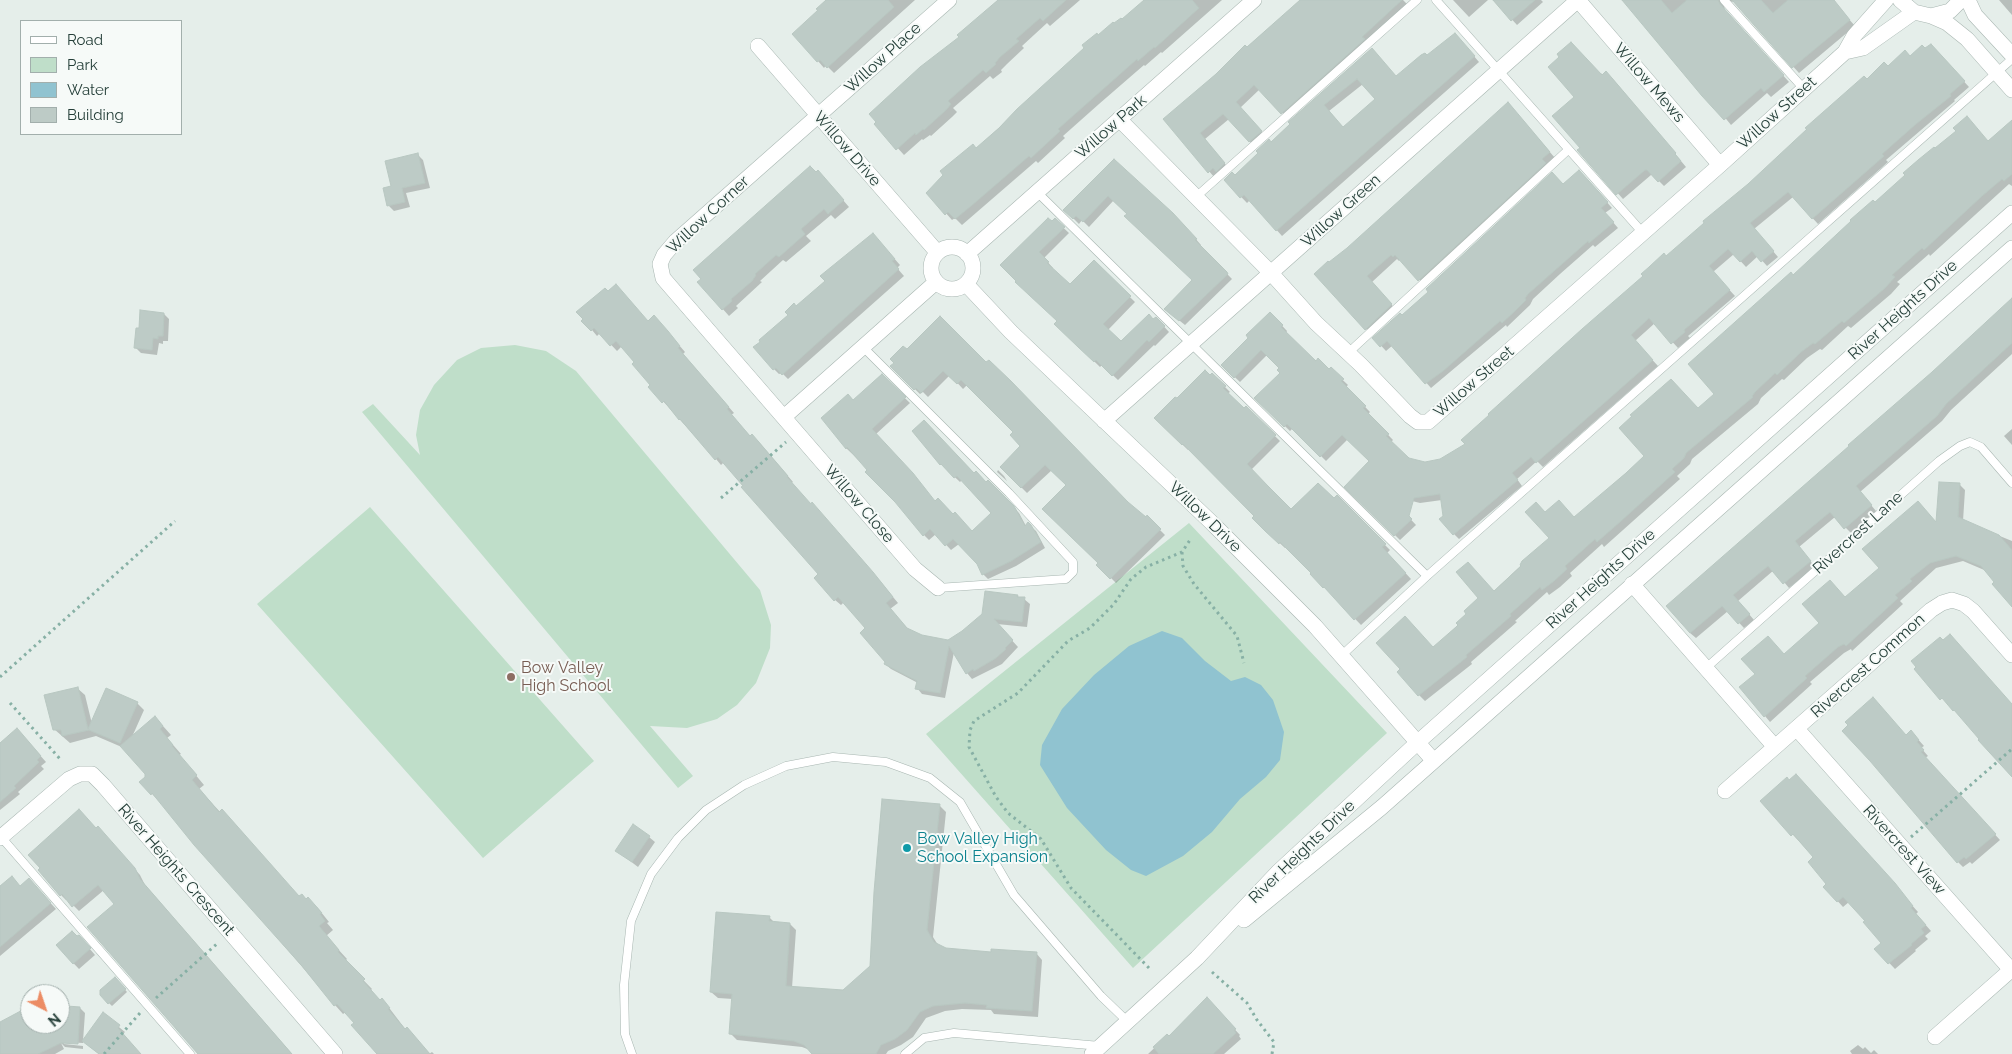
<!DOCTYPE html>
<html>
<head>
<meta charset="utf-8">
<style>
  body { margin:0 }
  #map { position:relative; width:2012px; height:1054px; overflow:hidden; background:#e5eeea; font-family:Raleway,sans-serif }
  canvas { display:block }
  .legend { position:absolute; left:20px; top:20px; width:162px; height:115px; box-sizing:border-box; background:#f6faf8; border:1px solid #a2afac; margin:0; padding:6px 9px; list-style:none; font-size:15px; color:#253f39 }
  .legend li { display:flex; align-items:center; gap:10px; height:25px }
  .legend b { width:25px; border:1px solid #a2afac }
  .north { position:absolute; left:20px; top:984px; width:50px; height:50px; box-sizing:border-box; background:#f6faf8; border:1px solid #a2afac; border-radius:50%; rotate:139deg; font-size:14px; font-weight:700; line-height:20px; text-align:center; color:#253f39 }
  .north::after { content:''; display:block; margin:auto; width:18px; height:22px; background:#ec8c64; clip-path:polygon(50% 0,100% 100%,50% 72%,0 100%) }
</style>
</head>
<body>
<div id="map">
<canvas width="2012" height="1054"></canvas>
<ul class="legend">
<li><b style="height:6px;background:#fff"></b>Road</li>
<li><b style="height:14px;background:#bfdec9"></b>Park</li>
<li><b style="height:14px;background:#90c3d0"></b>Water</li>
<li><b style="height:14px;background:#bdcbc6"></b>Building</li>
</ul>
<div class="north">N</div>
</div>
<script>
const context = document.querySelector('canvas').getContext('2d');
context.lineJoin = 'round';
function fill(path, color) {
  context.fillStyle = color;
  context.fill(path, 'evenodd');
}
function poly(rows) {
  const path = new Path2D();
  for (const r of rows) {
    if (r.length === 3) {
      path.moveTo(r[0] + r[2], r[1]);
      path.arc(r[0], r[1], r[2], 0, 2 * Math.PI);
      continue;
    }
    path.moveTo(r[0], r[1]);
    for (let i = 2; i < r.length; i += 2) path.lineTo(r[i], r[i + 1]);
  }
  return path;
}
function stroke(path, color, width, dash) {
  context.strokeStyle = color;
  context.lineWidth = width;
  context.lineCap = dash ? 'butt' : 'round';
  context.setLineDash(dash || []);
  context.stroke(path);
}
function label(font, color, halo, rows, align = 'center') {
  context.font = font + ' Raleway,sans-serif';
  context.lineWidth = 4;
  context.setLineDash([]);
  context.textBaseline = 'middle';
  context.strokeStyle = halo;
  context.fillStyle = color;
  for (const [text, x, y, turn = 0] of rows) {
    context.save();
    context.translate(x, y);
    context.rotate((+turn || 0) * Math.PI / 180);
    context.textAlign = isNaN(turn) ? turn : align;
    if (halo) context.strokeText(text, 0, 0);
    context.fillText(text, 0, 0);
    context.restore();
  }
}
fill(poly([
  [515,345,546,351,576,371,760,590,771,625,770,648,756,683,737,705,717,719,687,728,650,726,693,776,678,788,362,412,373,404,420,455,416,435,420,410,434,385,457,360,481,348],
  [370,507,594,761,483,858,257,604],
  [1189,523,1387,733,1133,968,926,734]
]), '#bfdec9');
fill(poly([
  [1162,631,1182,638,1205,661,1231,681,1245,677,1261,685,1273,700,1284,732,1280,760,1266,777,1240,799,1212,832,1183,856,1146,876,1131,870,1106,850,1067,808,1040,765,1042,745,1062,709,1094,675,1129,646]
]), '#90c3d0');
fill(poly([
  [830,0,915,0,834,73,826,65,824,68,818,61],
  [998,0,1080,0,1050,26,1047,23,1022,46,1024,48,1007,64,1001,70,1002,72,993,79,990,76,953,108,957,112,952,117,931,136,930,135,923,140,922,139,904,155,876,124],
  [1146,0,1222,0,1162,53,1161,52,1145,66,1144,65,1099,104,1063,136,1065,138,1038,163,1036,161,962,225,955,218,952,220,928,193,1086,48,1084,46,1113,24,1122,21],
  [1301,0,1403,0,1408,5,1287,118,1260,89,1240,108,1266,137,1255,147,1229,119,1205,139,1229,169,1214,177,1165,119],
  [1453,0,1488,0,1469,17],
  [1494,0,1541,0,1543,2,1517,25],
  [1630,0,1832,0,1855,26,1799,73,1735,2,1727,1,1724,5,1725,11,1789,82,1771,97,1767,93,1731,125],
  [1999,0,2012,0,2012,15],
  [1460,40,1479,62,1282,236,1250,200,1247,203,1225,180,1235,176,1372,49,1397,78,1427,57],
  [1363,84,1376,100,1344,129,1329,111],
  [1925,50,1936,51,1969,87,1954,100,1955,101,1886,160,1888,162,1818,224,1793,197,1754,229,1778,257,1767,266,1758,256,1746,267,1734,254,1713,272,1735,296,1688,336,1690,338,1678,348,1655,323,1635,341,1658,366,1543,467,1537,461,1517,479,1522,486,1459,539,1454,534,1444,516,1442,500,1420,503,1388,495,1416,525,1400,540,1346,487,1371,461,1348,439,1326,461,1293,428,1290,431,1256,398,1282,373,1281,368,1267,355,1240,382,1222,365,1250,338,1270,313,1287,331,1286,333,1316,363,1329,371,1331,369,1348,385,1346,387,1370,412,1368,414,1393,440,1391,442,1409,459,1425,463,1441,461,1467,444,1666,257,1867,80,1888,68],
  [1561,57,1612,78,1686,167,1664,186,1653,175,1651,175,1623,199,1579,150,1582,148,1576,98],
  [1508,103,1555,158,1546,165,1550,169,1424,285,1401,259,1399,261,1397,259,1372,282,1397,311,1371,334,1366,329,1348,249],
  [2012,125,2012,186,2009,184,1930,256,1929,254,1897,282,1900,284,1891,294,1851,328,1848,326,1822,350,1820,349,1807,358,1784,380,1782,379,1761,398,1758,404,1692,459,1690,464,1677,476,1680,479,1604,547,1602,544,1570,573,1572,576,1560,587,1549,595,1547,592,1515,621,1517,622,1471,662,1472,664,1425,701,1419,695,1399,672,1434,648,1550,538,1546,513,1575,518,1716,394,1793,277,1875,204,1989,142],
  [418,155,423,160,430,188,406,193,410,207,394,211,388,205,392,187],
  [1114,161,1179,220,1201,245,1200,246,1232,279,1185,325,1165,309,1194,280,1114,200,1089,227,1082,220,1079,224,1065,210],
  [1584,176,1612,208,1605,213,1618,228,1595,247,1593,245,1560,274,1533,299,1530,305,1507,327,1506,325,1431,388,1393,345,1386,351,1374,338,1563,186],
  [824,178,849,207,835,219,831,215,806,236,811,241,786,262,783,260,760,281,762,282,736,306,738,308,729,316,699,282],
  [1055,220,1069,233,1044,258,1053,268,1052,269,1070,286,1094,262,1135,302,1108,330,1121,343,1156,318,1169,332,1155,346,1154,345,1118,380,1102,365,1100,367,1061,329,1059,321,1022,287,1052,223],
  [878,240,900,265,897,268,904,276,788,379,782,373,779,374,774,369,789,315,796,307],
  [2012,300,2012,354,1951,410,1942,421,1860,492,1876,511,1851,533,1835,517,1799,547,1815,567,1789,588,1774,570,1738,601,1754,620,1744,628,1728,611,1696,638,1690,633,1933,373],
  [578,312,648,322,673,338,685,352,683,354,734,413,731,415,751,437,758,441,793,482,791,483,879,580,898,603,890,609,908,629,922,636,948,641,1017,596,1024,599,1030,604,1027,627,997,624,1018,647,1002,664,972,679,967,673,954,652,945,698,922,694,917,688,918,683,891,669,885,664,886,662,867,629,844,602,841,605,835,600,819,574,724,462,721,465,716,459,650,387,652,385,622,346,617,351,600,333,597,336,592,330],
  [164,314,169,319,168,341,163,341,163,344,159,343,157,355,141,353,136,348],
  [940,318,1128,504,1146,519,1147,517,1165,535,1116,583,1098,565,1099,563,1067,485,1052,470,1027,493,1001,467,1022,446,1015,432,968,384,963,389,950,375,928,397,923,392,920,394,892,367],
  [1212,374,1230,392,1227,394,1244,410,1246,408,1280,441,1251,470,1291,511,1334,500,1337,497,1390,550,1387,553,1411,579,1361,625,1286,547,1285,548,1253,518,1256,516,1189,449,1188,450,1155,418],
  [882,376,910,403,876,434,935,502,972,532,993,513,962,480,960,482,941,464,914,431,986,483,1010,504,1019,513,1026,526,1028,524,1036,531,1045,548,1016,566,988,579,983,574,978,563,959,544,951,550,936,534,929,540,924,535,869,470,846,448,853,401],
  [2012,429,2012,445,2004,436],
  [998,470,1004,476,1007,481,997,472],
  [1959,484,1965,490,1963,521,2012,541,2012,605,1996,575,1963,561,1936,568,1900,601,1903,604,1852,651,1851,649,1844,653,1810,682,1812,684,1770,722,1765,716,1784,655,1846,599,1937,524],
  [77,688,85,695,92,724,137,703,144,710,132,737,155,718,163,726,171,735,167,738,181,754,179,755,204,785,199,789,299,898,317,907,329,922,327,923,333,930,326,936,347,959,345,961,372,989,371,990,380,1001,390,1009,406,1030,429,1054,432,1052,434,1054,378,1054,346,1012,343,1014,335,1005,171,814,141,782,147,778,146,774,124,748,96,736,70,743,54,729],
  [22,735,46,762,41,766,44,769,18,792,20,794,0,810,0,745],
  [1906,736,1916,737,1924,746,1921,748,1928,756,1925,758,2000,840,1972,864,1970,862,1963,867,1958,862],
  [1802,781,1918,912,1916,914,1931,931,1925,936,1928,939,1915,950,1916,951,1895,969,1876,949,1883,943,1867,921,1849,902,1843,907,1825,887,1828,884,1815,858,1761,801,1789,782],
  [939,805,946,812,933,937,938,945,945,949,992,953,1036,953,1042,960,1038,1017,994,1014,991,1010,962,1009,945,1011,926,1018,913,1037,901,1045,888,1051,886,1054,813,1054,810,1050,802,1047,737,1040,731,1034,733,999,718,998,711,992,769,917,775,923,790,924,796,930,792,988,843,991,871,967],
  [97,829,103,833,140,875,145,885,292,1054,200,1054,116,904,104,890,79,911,67,899,66,900,61,895],
  [649,837,655,842,638,867,617,851],
  [34,885,56,909,0,956,0,889],
  [84,942,95,955,79,969,57,946],
  [115,978,127,992,112,1006,101,995],
  [1212,1005,1240,1035,1239,1036,1241,1039,1224,1054,1148,1054,1167,1036,1169,1038],
  [30,1008,30,1024,51,1024,60,1042,68,1011,80,1008,85,1013,83,1041,103,1014,125,1032,123,1034,140,1054,99,1054,83,1041,83,1043,64,1042,64,1044,83,1046,83,1049,65,1047,61,1043,64,1049,55,1054,0,1054,0,1023],
  [1858,1045,1863,1049,1865,1047,1871,1053,1874,1050,1878,1054,1852,1054,1850,1051]
]), '#0003');
const building = poly([
  [826,0,888,0,894,7,827,68,820,60,817,62,792,34,818,10,816,9,826,0],
  [998,0,1066,0,1043,21,1040,18,1016,39,1019,41,1000,57,995,63,996,64,986,73,983,70,948,101,951,104,946,110,924,130,923,129,916,135,915,133,896,150,874,124,876,122,869,114,920,67,959,37,957,35,998,0],
  [1144,0,1192,0,1199,8,1155,48,1154,47,1138,61,1137,59,1093,98,1058,129,1060,131,1031,158,1029,156,971,206,955,219,948,212,945,215,926,193,943,175,940,171,973,144,976,148,999,128,1017,109,1084,48,1082,45,1097,33,1098,35,1113,22,1114,23,1121,18,1122,19,1144,0],
  [1300,0,1402,0,1362,37,1365,39,1281,114,1254,85,1236,102,1262,131,1249,142,1223,114,1200,133,1225,163,1216,172,1213,168,1208,173,1163,119,1216,74,1245,45,1247,47,1300,0],
  [1493,0,1535,0,1511,21,1493,0],
  [1622,0,1661,0,1672,13,1687,0,1718,0,1720,4,1784,75,1764,92,1761,88,1724,120,1702,96,1622,0],
  [1732,0,1761,0,1773,13,1788,0,1834,0,1850,20,1792,68,1732,0],
  [1455,33,1475,56,1276,231,1244,195,1240,198,1224,180,1232,172,1235,175,1258,153,1256,151,1269,139,1271,142,1290,124,1288,122,1372,48,1396,76,1421,55,1425,53,1427,55,1455,33],
  [1357,79,1375,99,1343,127,1324,105,1357,79],
  [1571,42,1602,75,1606,71,1676,153,1675,154,1681,161,1658,182,1647,170,1645,170,1616,195,1577,150,1580,148,1552,116,1574,97,1548,67,1559,57,1557,54,1571,42],
  [1931,44,1965,81,1950,94,1951,96,1916,124,1882,154,1884,156,1812,219,1788,192,1750,223,1774,251,1761,262,1752,251,1740,262,1728,249,1709,266,1730,290,1684,330,1685,332,1671,344,1649,318,1631,335,1653,360,1536,463,1531,457,1512,473,1518,480,1453,535,1439,519,1443,516,1440,494,1414,498,1409,516,1412,519,1394,536,1344,487,1369,461,1342,435,1320,457,1287,424,1284,427,1254,398,1280,373,1277,370,1279,368,1261,350,1234,378,1221,365,1248,338,1246,335,1270,312,1283,325,1281,327,1316,361,1318,358,1329,369,1331,367,1344,379,1341,381,1366,406,1363,408,1389,434,1386,436,1409,458,1425,462,1440,459,1465,444,1461,440,1489,415,1488,414,1582,329,1643,276,1641,274,1649,267,1664,253,1666,256,1704,223,1703,221,1748,184,1807,129,1805,128,1864,76,1867,79,1884,62,1888,66,1905,50,1910,56,1922,45,1925,48,1931,44],
  [1508,102,1550,152,1542,159,1546,163,1418,281,1395,255,1393,257,1391,255,1367,276,1392,304,1365,330,1314,274,1328,261,1329,262,1347,248,1508,102],
  [1967,116,1988,141,2012,120,2012,174,2004,181,2002,179,1982,196,1924,250,1922,248,1892,275,1895,277,1885,288,1844,323,1842,321,1815,344,1813,343,1801,352,1777,375,1775,373,1755,392,1752,396,1753,397,1686,453,1684,458,1672,469,1675,472,1621,521,1597,542,1595,539,1565,566,1567,569,1554,581,1542,590,1540,587,1510,614,1511,616,1466,655,1467,657,1418,696,1397,672,1400,669,1376,643,1405,616,1433,647,1456,627,1458,625,1456,623,1466,614,1464,611,1478,598,1456,572,1468,562,1494,591,1521,566,1520,565,1522,561,1549,538,1525,512,1536,502,1545,512,1559,500,1574,517,1626,473,1644,456,1619,428,1632,416,1630,415,1671,379,1698,408,1714,394,1688,364,1791,272,1793,275,1851,221,1850,220,1873,200,1875,202,1905,175,1903,173,1918,160,1934,147,1935,148,1956,131,1953,128,1967,116],
  [418,153,425,183,402,188,405,202,387,206,383,188,391,186,385,161,418,153],
  [1114,159,1173,213,1197,239,1195,240,1227,272,1228,274,1179,321,1164,309,1192,280,1124,216,1127,214,1108,196,1083,222,1076,216,1073,219,1063,210,1114,159],
  [810,166,816,172,818,170,844,200,828,214,824,209,801,229,805,234,779,257,776,255,755,274,756,275,752,281,731,299,732,301,722,310,697,282,701,279,693,270,810,166],
  [1579,170,1608,202,1601,208,1614,222,1589,243,1588,241,1528,294,1525,298,1526,300,1515,311,1502,323,1500,321,1443,371,1425,384,1387,341,1380,347,1372,338,1400,313,1402,315,1428,292,1426,289,1552,172,1563,184,1579,170],
  [1048,218,1052,221,1055,218,1065,227,1039,252,1049,262,1047,263,1070,284,1094,260,1131,296,1103,324,1121,341,1149,314,1153,319,1156,317,1165,326,1149,342,1147,340,1112,376,1096,360,1094,362,1078,347,1054,324,1057,321,1015,282,1016,281,1000,265,1048,218],
  [873,233,895,259,892,261,899,269,782,375,776,368,773,370,753,347,760,342,759,340,788,315,785,312,794,303,796,306,825,281,820,276,873,233],
  [616,284,648,321,654,315,668,331,680,346,678,348,729,407,727,409,750,436,752,434,788,476,787,477,811,504,812,502,873,572,893,597,886,603,907,628,922,635,948,640,962,631,982,614,985,591,1018,595,1017,597,1025,597,1022,622,994,619,1013,640,1005,648,1006,649,996,658,974,671,973,669,966,674,949,646,940,693,915,689,917,681,884,664,885,662,860,633,865,628,838,597,834,601,814,578,818,574,741,487,743,486,718,457,715,460,680,419,679,420,664,401,662,403,648,387,650,385,632,364,634,362,616,341,610,346,594,328,591,331,581,321,583,319,576,312,605,288,608,291,616,284],
  [2012,298,2012,343,1946,404,1937,416,1856,486,1872,505,1844,529,1830,512,1795,541,1811,561,1783,584,1768,566,1733,595,1750,614,1738,624,1722,606,1690,633,1666,606,1849,446,1848,445,1932,372,2012,298],
  [140,310,164,313,163,336,158,336,158,339,153,338,152,350,134,348,136,328,139,328,140,310],
  [940,316,986,362,989,360,1011,381,1128,502,1146,517,1147,515,1161,529,1110,579,1096,565,1098,563,1042,509,1066,485,1045,465,1021,488,1000,467,1020,446,1010,435,1013,432,961,380,957,384,943,371,921,393,916,388,914,390,890,366,894,363,890,359,903,346,907,349,940,316],
  [1205,370,1210,375,1212,373,1226,386,1223,388,1244,408,1246,406,1276,435,1247,464,1268,486,1291,509,1318,483,1334,498,1337,495,1386,544,1382,547,1406,573,1354,620,1324,587,1323,588,1310,574,1311,573,1280,542,1279,544,1265,531,1252,518,1254,516,1183,444,1182,445,1154,418,1175,397,1177,398,1205,370],
  [882,374,906,397,872,429,913,473,935,501,938,498,953,514,955,512,972,531,991,513,957,476,954,478,941,464,940,465,912,431,924,420,974,473,976,471,986,482,988,480,1014,506,1025,526,1028,522,1031,525,1041,542,1011,561,982,575,977,564,953,539,945,546,930,529,923,536,895,502,865,472,867,470,847,447,846,449,821,418,848,394,853,400,882,374],
  [1939,482,1960,483,1958,517,1999,535,2012,550,2012,607,1992,584,1994,582,1981,566,1956,556,1930,563,1910,579,1912,581,1895,595,1898,598,1869,625,1846,646,1844,644,1838,647,1805,676,1807,678,1764,717,1739,687,1755,674,1741,659,1768,636,1784,654,1819,623,1802,604,1830,580,1845,597,1879,568,1862,549,1918,501,1936,522,1939,482],
  [1950,634,2012,704,2012,777,1978,740,1979,739,1954,710,1953,711,1942,698,1940,700,1914,669,1916,667,1911,661,1940,637,1943,640,1950,634],
  [78,687,88,729,106,688,138,702,120,743,89,730,62,736,61,730,53,730,44,695,78,687],
  [1873,697,1906,735,1911,730,1919,740,1917,742,1924,750,1921,752,1996,834,1966,859,1964,857,1957,863,1870,761,1842,731,1848,725,1845,722,1873,697],
  [155,716,163,726,160,729,173,745,172,746,197,775,192,780,219,812,222,809,299,896,302,894,306,899,308,897,322,913,320,914,325,921,319,926,339,950,338,952,365,979,363,981,380,1000,382,998,390,1008,388,1009,405,1029,407,1027,430,1054,377,1054,351,1025,354,1023,337,1004,334,1006,302,966,194,845,152,793,151,795,139,782,145,777,145,774,120,746,155,716],
  [17,728,41,756,37,760,39,762,14,786,16,788,0,802,0,743,17,728],
  [1796,774,1895,883,1913,906,1911,908,1926,925,1921,929,1924,933,1911,944,1912,945,1888,964,1874,949,1881,943,1863,922,1865,921,1843,897,1837,902,1823,887,1826,884,1808,862,1813,857,1793,834,1791,836,1760,801,1787,777,1789,780,1796,774],
  [882,799,940,804,927,930,934,942,946,948,991,952,991,949,1037,952,1032,1011,986,1008,987,1005,965,1003,933,1006,920,1012,907,1030,895,1039,881,1045,876,1054,812,1054,804,1045,794,1041,729,1034,732,994,710,992,716,912,770,916,769,921,790,923,786,986,843,990,870,966,874,892,882,799],
  [79,809,96,828,98,826,105,834,135,868,140,879,292,1054,198,1054,87,927,114,904,98,885,72,907,62,894,60,896,38,870,40,868,28,855,79,809],
  [633,824,650,836,632,862,615,851,633,824],
  [12,876,20,886,29,878,51,903,0,947,0,886,12,876],
  [72,931,77,936,79,935,91,948,73,964,56,945,72,931],
  [115,977,126,989,108,1004,100,995,100,990,115,977],
  [1207,997,1236,1029,1234,1030,1236,1033,1213,1054,1159,1054,1153,1047,1167,1034,1169,1036,1207,997],
  [30,1006,30,1024,60,1024,61,1009,67,1010,67,1006,80,1007,78,1044,61,1043,38,1054,0,1054,0,1022,30,1006],
  [103,1012,120,1025,118,1028,141,1054,99,1054,82,1041,103,1012]
]);
fill(building, '#bdcbc6');
stroke(building, '#b8c7c1', 1);
const service = poly([
  [1436,0,1643,233],
  [1724,0,1804,89],
  [1037,192,1427,576],
  [1197,196,1417,0],
  [863,347,1009,493,1073,562,1073,572,1066,579,938,588],
  [1348,353,1568,150],
  [1341,656,1427,576,2012,59],
  [1706,668,1939,461,1960,446,1970,442,1981,447,2012,483],
  [1,837,190,1054],
  [632,1054,625,1034,624,985,631,921,651,874,678,838,706,810,744,785,786,766,833,757,886,762,930,778,960,802,1014,895,1101,996,1127,1021],
  [905,1054,924,1038,954,1033,1100,1046]
]);
const minor = poly([
  [1578,0,1720,165],
  [1900,0,1914,12,1931,16,1950,11,1961,0],
  [1968,0,1975,15,2012,55],
  [1931,16,1947,23,1967,39,2012,90],
  [758,46,937,252],
  [1845,52,1863,48,1914,12],
  [1119,119,1271,273,1316,323,1361,365,1410,416,1418,422,1428,422,1720,165,1845,52,1854,36,1886,0],
  [952,268,21],
  [967,254,1254,0],
  [966,284,1011,332,1212,523,1315,626,1433,760],
  [784,417,936,282],
  [1104,421,1578,0],
  [1632,584,1775,747],
  [938,588,915,569,669,285,663,278,660,264,664,255,676,241,949,0],
  [1797,729,2012,971],
  [1725,791,1931,610,1942,603,1952,600,1964,604,1973,611,2012,655],
  [0,838,69,779,80,774,92,774,103,785,335,1054],
  [1935,1037,2011,970]
]);
const tertiary = poly([
  [1244,920,1382,807,2012,248],
  [1092,1054,1197,958,1279,871,1417,743,2012,213]
]);
stroke(service, '#a8b6b1', 9);
stroke(minor, '#a8b6b1', 16);
stroke(tertiary, '#a8b6b1', 16);
stroke(poly([
  [721,498,786,442],
  [1182,552,1183,566,1194,584,1237,636,1244,663],
  [0,677,175,521],
  [10,703,61,760],
  [1911,837,2012,749],
  [1149,968,1071,888,1041,839,1008,813,996,797,969,747,970,730,974,721,1018,693,1068,641,1090,628,1114,604,1131,579,1146,567,1182,552,1190,540],
  [1212,972,1247,1003,1257,1020,1274,1042,1272,1054],
  [156,998,219,942],
  [104,1054,140,1013]
]), '#87b0a5', 3, [2.5, 4]);
stroke(service, '#fff', 8);
stroke(minor, '#fff', 15);
stroke(tertiary, '#fff', 15);
for (const [x, y, r, color] of [
  [511,677,5,"#8d6e63"],
  [907,848,5,"#0f9aa8"]
]) {
  const dot = new Path2D();
  dot.arc(x, y, r, 0, 2 * Math.PI);
  context.fillStyle = color;
  context.fill(dot);
  stroke(dot, '#f6faf8', 2);
}
label('16px', '#253f39', '#f6faf8', [
  ["Willow Place",883,58,-42],
  ["Willow Mews",1649,83,49],
  ["Willow Street",1777,113,-42],
  ["Willow Park",1111,127,-41],
  ["Willow Drive",847,149,49],
  ["Willow Green",1341,211,-42],
  ["Willow Corner",708,215,-43],
  ["River Heights Drive",1903,310,-42],
  ["Willow Street",1474,382,-41],
  ["Willow Close",859,504,49],
  ["Willow Drive",1205,517,44],
  ["Rivercrest Lane",1858,533,-42],
  ["River Heights Drive",1601,579,-42],
  ["Rivercrest Common",1868,666,-42],
  ["Rivercrest View",1904,850,48],
  ["River Heights Drive",1302,852,-44],
  ["River Heights Crescent",176,870,49]
]);
label('16px', '#785e54', '#f6faf8', [
  ["Bow Valley",521,668],
  ["High School",521,686]
], 'left');
label('16px', '#0d838f', '#f6faf8', [
  ["Bow Valley High",917,839],
  ["School Expansion",917,857]
], 'left');
</script>
</body>
</html>
